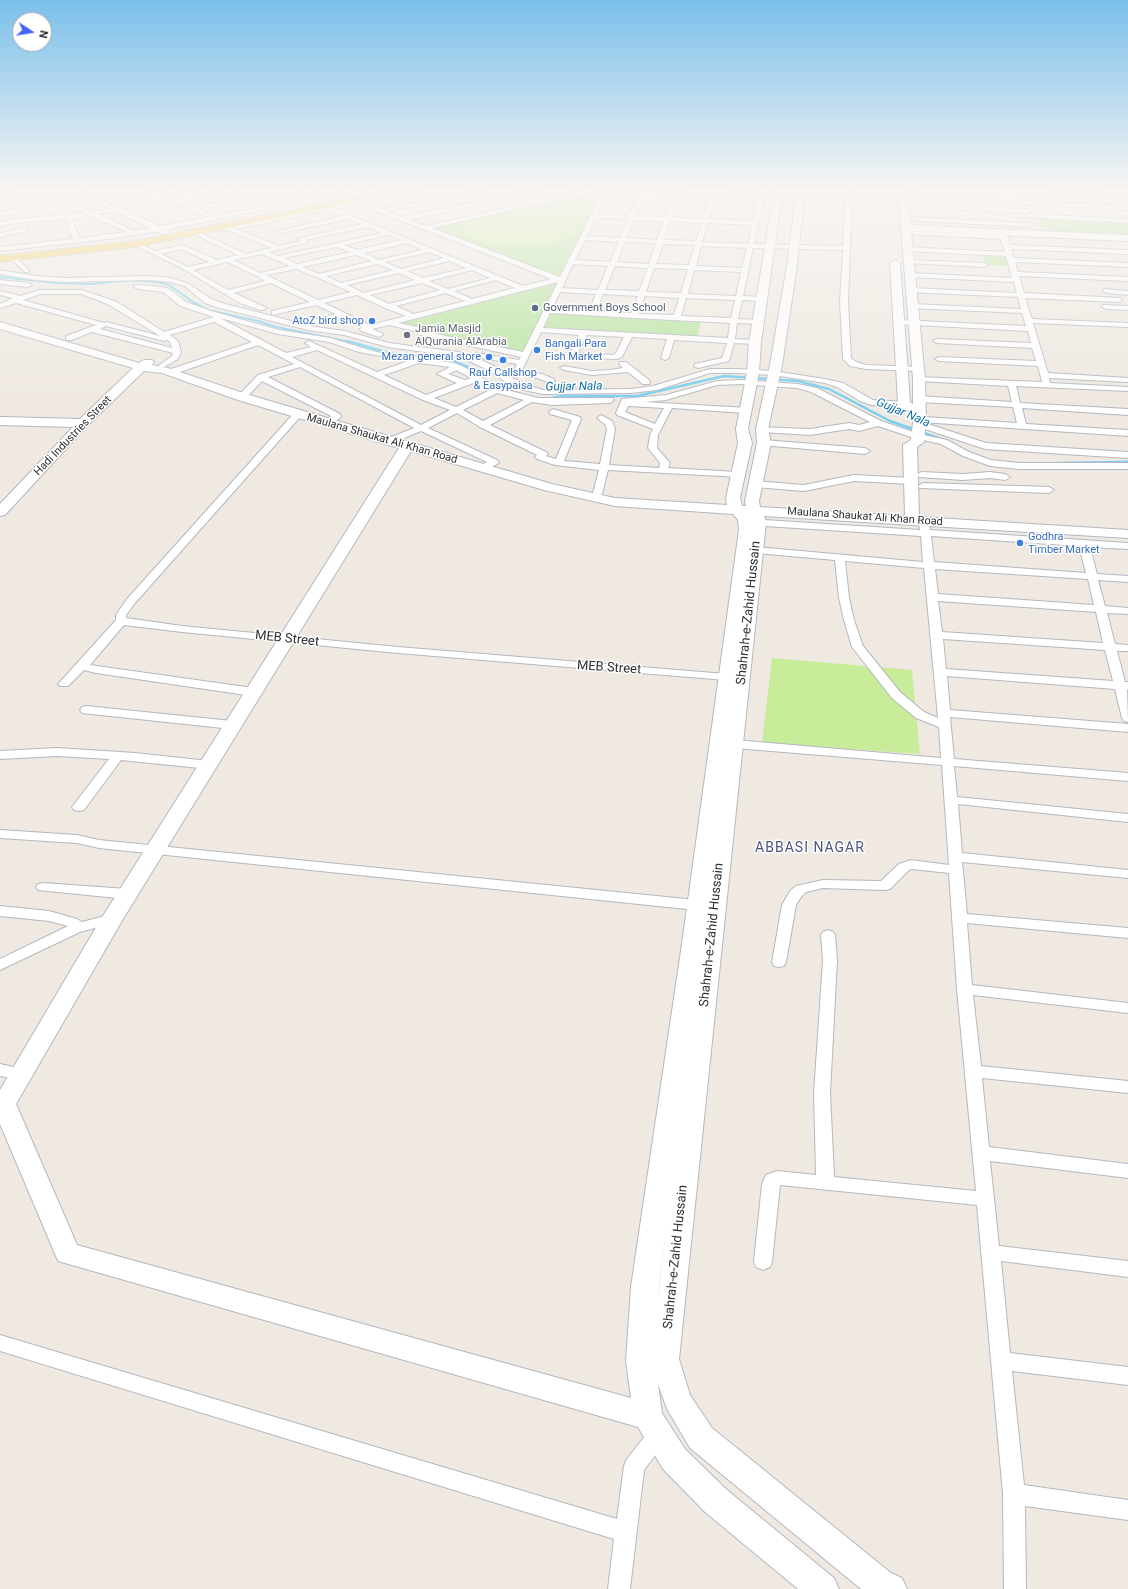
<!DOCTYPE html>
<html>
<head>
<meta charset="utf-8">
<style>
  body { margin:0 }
  #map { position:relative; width:1128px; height:1589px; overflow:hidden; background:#efe9e1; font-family:Roboto,sans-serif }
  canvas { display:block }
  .north { position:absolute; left:12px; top:12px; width:40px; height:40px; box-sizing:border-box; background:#fff; border:1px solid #ababab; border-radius:50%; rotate:102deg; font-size:11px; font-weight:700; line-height:16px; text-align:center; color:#2e2e2e }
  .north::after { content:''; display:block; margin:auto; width:14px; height:18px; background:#4264fb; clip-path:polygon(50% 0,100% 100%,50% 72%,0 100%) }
</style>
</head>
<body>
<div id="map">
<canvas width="1128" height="1589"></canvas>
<div class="north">N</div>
</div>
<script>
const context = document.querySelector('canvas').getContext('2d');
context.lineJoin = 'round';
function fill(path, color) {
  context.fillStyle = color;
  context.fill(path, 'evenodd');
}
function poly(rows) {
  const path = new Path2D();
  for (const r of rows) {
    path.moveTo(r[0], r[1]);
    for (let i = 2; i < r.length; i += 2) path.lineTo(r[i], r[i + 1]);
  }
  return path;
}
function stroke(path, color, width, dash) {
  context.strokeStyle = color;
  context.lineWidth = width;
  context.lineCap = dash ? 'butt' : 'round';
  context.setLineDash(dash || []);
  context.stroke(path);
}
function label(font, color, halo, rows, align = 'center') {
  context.font = font + ' Roboto,sans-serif';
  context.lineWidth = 3;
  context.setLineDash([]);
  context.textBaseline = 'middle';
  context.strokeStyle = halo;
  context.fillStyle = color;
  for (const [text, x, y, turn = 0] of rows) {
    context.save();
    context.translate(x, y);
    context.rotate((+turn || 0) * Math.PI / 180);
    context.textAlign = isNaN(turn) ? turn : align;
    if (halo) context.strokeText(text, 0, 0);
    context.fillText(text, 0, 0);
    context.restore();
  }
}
fill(poly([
  [603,188,644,188,639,199,600,198,593,199,600,202,563,280,425,228],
  [1038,218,1128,222,1128,237,1043,233],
  [982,252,1009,254,1013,266,985,265],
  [560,282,522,357,418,335,421,333,384,324,514,291],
  [547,311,701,319,697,340,538,330]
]), '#b6e59e');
fill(poly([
  [516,213,546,215,562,218,574,223,577,227,577,231,572,237,558,243,540,246,520,247,491,245,474,240,460,231,463,227,475,220,487,217],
  [772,658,912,670,920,754,762,743]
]), '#c9ec9a');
stroke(poly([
  [0,277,57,283,92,284,129,280,158,282,169,285,193,302,208,310,258,321,276,327,350,342]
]), '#75cff0', 2);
stroke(poly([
  [347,341,389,353,454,361,468,367,478,377],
  [491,384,520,394],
  [545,399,563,396,637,396,724,376,798,381,829,389,890,421,941,439],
  [1058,463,1128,462]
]), '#75cff0', 2.5);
const street = poly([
  [139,188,146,188,158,192,187,188,198,188,164,195,174,199,239,188,249,188,181,202,193,207,264,193,267,195,199,209,216,216,362,188,372,188,159,231,117,238,0,251,0,247,73,239,66,219,17,223,0,226,0,222,17,219,85,213,51,197,51,195,53,194,92,212,120,208,120,210,98,214,134,231,208,217,163,199,118,206,118,204,157,196,139,188],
  [91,216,127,232,79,238,72,219,91,216],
  [422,188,431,188,365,203,382,209,486,188,495,188,388,212,403,217,542,188,551,188,410,220,426,226,597,188,606,188,585,194,603,202,597,214,629,216,641,188,759,191,760,188,766,188,765,191,778,191,781,193,778,195,765,194,754,244,843,246,846,188,852,188,852,193,893,195,894,196,891,198,852,197,848,302,851,358,856,362,866,365,920,367,920,371,917,371,866,369,850,366,843,359,840,302,843,250,753,248,743,296,761,297,765,299,761,301,742,300,738,319,758,320,762,322,758,324,737,323,735,339,755,340,759,342,755,344,734,343,729,361,698,368,694,366,695,364,722,358,727,343,674,340,669,358,665,360,661,358,667,339,632,337,622,357,617,359,573,357,569,355,579,335,541,332,522,370,542,374,554,379,555,381,551,383,537,378,514,374,513,372,517,364,476,357,472,355,476,353,519,360,521,357,421,335,418,335,418,332,389,325,372,329,382,333,383,335,379,337,361,331,360,329,362,327,342,317,309,326,345,331,389,343,458,352,475,357,496,367,510,377,530,386,543,390,631,389,653,386,710,369,737,369,773,371,825,379,843,383,873,400,906,402,910,405,906,408,871,405,860,401,837,387,825,383,773,375,737,373,710,373,657,390,631,393,543,394,524,390,504,381,490,371,469,361,454,356,388,347,344,335,308,330,216,307,205,303,185,286,170,282,149,280,65,282,35,280,0,274,0,270,35,276,65,278,149,276,171,278,189,284,211,299,222,303,303,324,300,322,301,320,309,321,336,314,316,305,272,315,272,311,310,302,271,283,234,293,267,308,263,310,260,310,240,303,185,270,133,244,138,243,155,251,182,245,217,260,238,255,192,233,192,231,196,231,246,254,272,248,227,230,213,230,213,228,237,225,422,188],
  [646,190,759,194,757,201,644,196,646,190],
  [578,195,597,203,560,277,432,228,578,195],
  [642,200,671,201,665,217,636,216,642,200],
  [677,201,707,203,703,219,672,217,677,201],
  [714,203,756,205,753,221,709,219,714,203],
  [358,204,423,229,551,279,523,286,335,209,358,204],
  [328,210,343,216,278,231,281,233,349,219,362,224,297,239,300,241,368,227,382,233,278,256,269,252,309,242,306,240,279,246,236,229,328,210],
  [595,218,628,219,620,238,587,236,595,218],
  [634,220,664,221,657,240,626,238,634,220],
  [670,221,702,223,696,241,664,240,670,221],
  [708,223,752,225,748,244,702,242,708,223],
  [388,235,401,240,357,250,344,245,388,235],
  [585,240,618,242,610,262,575,260,585,240],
  [625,242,656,243,649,264,617,262,625,242],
  [407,243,422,250,379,260,364,253,407,243],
  [663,244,695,245,689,265,656,264,663,244],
  [701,246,747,248,742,268,696,266,701,246],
  [337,247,350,252,297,264,284,258,337,247],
  [181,249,209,262,188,267,161,254,181,249],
  [429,252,444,258,401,269,385,262,429,252],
  [262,254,290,266,260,273,234,260,262,254],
  [356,255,372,261,319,274,303,267,356,255],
  [450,261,466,268,423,278,407,271,450,261],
  [227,262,257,276,265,281,228,290,193,270,227,262],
  [378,264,393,270,341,283,326,276,378,264],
  [573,264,608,266,598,290,562,288,573,264],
  [615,266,648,268,639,291,605,290,615,266],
  [654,268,688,269,681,293,646,292,654,268],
  [296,269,316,277,351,292,318,300,266,275,296,269],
  [472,270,490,278,448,289,429,281,472,270],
  [694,270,741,272,736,296,688,294,694,270],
  [399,273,415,280,364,293,347,285,399,273],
  [496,280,515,288,472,299,454,291,496,280],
  [558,282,523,352,427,332,427,329,398,323,558,282],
  [422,283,440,290,389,304,370,295,422,283],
  [560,292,596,294,589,311,552,309,560,292],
  [446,293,465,301,414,314,396,306,446,293],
  [603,294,638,296,631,313,596,311,603,294],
  [357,295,385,308,406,316,370,325,324,303,357,295],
  [645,296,679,298,674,315,639,314,645,296],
  [686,298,735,300,731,318,681,316,686,298],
  [550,313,634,318,730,323,728,338,543,328,550,313],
  [587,335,624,337,616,353,613,355,578,353,587,335],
  [1020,189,1128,194,1128,198,1018,192,1018,190,1020,189],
  [12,190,14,191,14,193,0,196,0,192,12,190],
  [903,192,1022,197,1025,199,1022,201,901,195,901,193,903,192],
  [1023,201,1128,206,1128,210,1021,204,1021,202,1023,201],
  [904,204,1026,209,1029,211,1026,213,902,207,901,206,904,204],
  [17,209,19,210,19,212,0,216,0,212,17,209],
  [1027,214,1128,219,1128,223,1025,217,1025,215,1027,214],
  [905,217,1029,223,1032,225,1029,227,903,220,903,218,905,217],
  [26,228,29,230,28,231,0,237,0,233,26,228],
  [906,231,1000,235,1001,232,1003,231,1005,232,1008,237,1010,245,1128,250,1128,254,1011,249,1014,258,1128,263,1128,267,1015,262,1018,272,1128,277,1128,281,1019,276,1024,293,1121,298,1122,300,1118,302,1025,298,1032,319,1128,323,1128,327,1033,323,1048,373,1128,378,1128,382,1049,378,1050,383,1128,387,1128,391,1016,386,1020,403,1128,409,1128,415,1022,408,1026,424,1128,430,1128,436,921,422,920,420,921,418,924,417,1017,423,1013,407,919,402,915,399,919,396,1012,402,1008,386,919,381,915,379,916,377,1042,382,1038,366,939,361,935,359,939,357,1036,361,1032,348,937,343,933,341,937,339,1031,343,1028,331,896,324,895,322,899,320,1026,326,1022,313,909,308,909,304,912,304,1021,309,1018,297,908,292,908,288,911,288,1017,293,1014,282,909,277,906,275,909,273,1012,278,1006,256,907,251,904,249,907,247,1005,252,1001,239,904,234,904,232,906,231],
  [11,257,15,257,29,270,29,272,25,272,11,259,11,257],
  [908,260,985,263,988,265,985,267,906,263,905,262,908,260],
  [0,280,28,283,32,285,28,287,0,284,0,280],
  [135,285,153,286,168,288,186,302,211,311,279,330,330,338,376,352,454,363,464,367,499,388,538,398,613,398,614,400,610,403,552,405,532,402,490,425,546,452,548,454,546,456,556,459,572,420,550,414,549,412,553,409,580,417,581,419,564,461,600,464,607,429,605,424,597,418,601,415,612,421,615,429,609,465,659,468,660,463,648,448,650,435,653,429,617,415,616,413,622,399,666,395,717,381,740,380,797,384,817,388,881,421,919,434,947,440,969,452,991,460,1019,463,1128,463,1128,469,1019,469,990,466,963,456,941,444,914,438,878,426,859,431,849,429,810,435,762,432,758,429,759,427,810,429,849,423,859,425,870,422,811,392,797,388,740,384,717,385,666,400,645,402,748,408,749,410,745,413,672,408,658,435,657,448,670,463,668,468,737,472,740,473,742,475,740,477,608,470,602,494,593,500,588,497,593,493,599,470,555,465,537,459,535,457,537,455,480,427,457,413,428,428,497,460,499,462,497,464,486,470,480,470,478,468,480,466,487,462,421,431,392,443,386,443,385,441,386,439,414,428,300,367,268,377,340,414,341,416,340,418,330,425,324,425,323,423,331,416,262,381,245,399,239,399,238,397,239,395,258,375,294,364,258,345,174,374,168,374,168,370,252,342,214,322,170,335,178,341,181,352,178,359,162,368,158,366,172,356,173,353,92,332,72,340,66,340,66,336,96,325,16,303,0,308,0,304,13,298,0,295,0,291,21,296,39,290,82,290,117,302,164,332,214,317,180,306,163,292,138,289,134,287,135,285],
  [40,294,81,294,100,301,111,306,160,336,107,322,104,323,23,300,40,294],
  [220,318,278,334,329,342,359,352,408,361,377,372,309,341,305,343,311,347,286,353,220,318],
  [106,326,164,341,167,340,170,342,172,348,100,329,106,326],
  [317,350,423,400,450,410,421,425,292,357,317,350],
  [419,363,450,367,437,374,457,383,426,395,384,375,419,363],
  [457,370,458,371,471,378,465,380,448,374,457,370],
  [476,382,490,390,456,407,434,398,476,382],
  [497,393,524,400,483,421,463,410,497,393],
  [628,406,664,408,655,424,625,412,628,406],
  [1104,289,1128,291,1128,295,1107,293,1103,291,1104,289],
  [1103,305,1128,306,1128,310,1106,309,1102,307,1103,305],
  [620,362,626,362,649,380,650,382,649,384,643,384,628,372,592,375,564,370,560,368,564,366,592,371,611,370,623,368,619,364,620,362],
  [298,411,302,414,301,416,135,603,126,615,126,618,182,626,398,647,726,674,730,675,732,677,730,679,726,680,398,653,182,632,124,625,90,665,253,688,257,689,259,692,257,695,253,696,96,673,84,670,68,686,60,686,58,684,60,682,116,620,116,615,127,599,295,412,298,411],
  [919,421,986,443,1128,452,1128,458,985,449,916,426,915,424,919,421],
  [764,440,865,448,870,451,865,454,761,445,760,443,764,440],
  [922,472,963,474,990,472,1005,474,1010,477,1005,480,990,478,963,480,919,477,917,475,919,473,922,472],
  [854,475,912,478,917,481,912,484,854,481,804,491,755,487,750,484,755,481,804,485,854,475],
  [923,483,1049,487,1054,490,1049,493,920,488,918,486,923,483],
  [924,518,929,521,930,530,1128,543,1128,549,1090,547,1097,574,1128,576,1128,582,1098,580,1105,606,1128,608,1128,614,1107,613,1115,644,1128,645,1128,651,1117,651,1125,682,1128,682,1128,690,1127,689,1128,722,1124,721,1122,718,1115,689,947,676,950,710,1128,724,1128,732,950,717,954,759,1128,773,1128,781,954,766,957,797,1128,814,1128,822,958,804,962,853,1128,870,1128,878,962,862,967,914,1128,928,1128,938,967,923,972,985,1128,1003,1128,1013,973,995,981,1066,1128,1081,1128,1093,982,1078,989,1147,1128,1164,1128,1178,990,1161,999,1246,1128,1261,1128,1277,1001,1261,1010,1353,1128,1367,1128,1385,1012,1371,1024,1485,1128,1500,1128,1520,1025,1506,1026,1589,1004,1589,1003,1494,977,1205,780,1185,772,1262,770,1267,763,1270,756,1267,754,1262,762,1184,766,1175,777,1171,816,1175,814,1093,823,960,821,935,823,932,828,930,833,932,835,935,837,960,830,1093,834,1177,976,1191,957,989,949,873,912,869,909,870,890,889,885,890,823,888,806,892,801,897,796,905,786,962,784,966,779,967,774,966,772,962,782,905,790,891,796,886,823,880,881,881,899,864,911,860,949,865,942,765,735,748,731,747,729,744,731,741,735,740,941,758,939,727,916,718,892,698,852,647,844,620,839,598,835,560,756,553,751,550,756,547,923,562,921,536,749,525,744,522,749,519,920,530,919,521,924,518],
  [931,536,1079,546,1086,573,934,562,931,536],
  [845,561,924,568,938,718,924,712,900,692,863,646,854,620,849,598,845,561],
  [935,569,1088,579,1094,605,938,594,935,569],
  [938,601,1096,612,1103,643,942,632,938,601],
  [943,639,1105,650,1113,681,946,669,943,639],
  [86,706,232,721,236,722,238,725,236,728,232,729,82,713,80,710,82,707,86,706],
  [57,748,135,753,209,761,213,762,215,765,213,768,209,769,121,760,84,810,79,811,74,810,72,807,109,759,57,756,0,759,0,751,57,748],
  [0,830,77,835,99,840,706,901,711,903,713,906,711,909,706,911,99,848,77,843,0,838,0,830],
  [43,883,127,889,132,891,134,894,132,897,127,899,38,890,36,887,38,884,43,883],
  [0,906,49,911,77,919,82,922,112,914,117,916,119,919,117,922,80,932,0,970,0,959,68,926,49,921,0,916,0,906],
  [0,1064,28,1070,30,1074,28,1078,22,1080,0,1076,0,1064],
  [0,1335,617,1519,624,1466,627,1459,652,1427,659,1425,666,1427,669,1434,666,1441,644,1470,630,1589,608,1589,614,1539,0,1351,0,1335]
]);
const secondary = poly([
  [67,188,77,188,168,230,170,232,168,234,162,234,67,188],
  [297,188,308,188,333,199,332,201,326,201,297,188],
  [775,188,783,188,761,342,759,372,748,429,752,443,740,498,742,506,746,506,745,501,757,443,756,429,770,365,787,266,797,188,805,188,797,266,782,365,768,429,771,443,759,501,760,507,905,516,903,445,911,440,914,413,902,408,898,402,890,263,895,260,900,263,910,402,913,404,913,379,898,188,906,188,910,225,1128,235,1128,241,911,231,925,379,926,420,924,442,917,447,919,517,1128,530,1128,538,764,516,766,522,679,1359,690,1395,712,1428,891,1573,902,1578,907,1589,861,1589,690,1448,667,1409,658,1384,662,1413,685,1449,727,1490,834,1578,839,1589,798,1589,705,1512,663,1469,638,1427,58,1261,0,1124,0,1090,101,919,399,448,238,400,162,373,144,371,87,426,5,515,0,516,0,504,73,427,0,425,0,417,80,419,133,368,0,329,0,322,139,363,144,360,152,360,154,362,152,365,168,368,246,394,552,484,615,498,727,505,726,498,738,443,736,429,747,372,749,342,775,188],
  [411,451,544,490,615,506,733,514,738,520,739,530,682,944,631,1287,626,1361,631,1398,77,1245,16,1104,123,919,411,451],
  [667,1220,658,1298,659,1287,667,1220]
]);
const primary = poly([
  [398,188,415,188,410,191,136,247,0,262,0,256,136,241,398,188]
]);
stroke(street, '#b4b7c1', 2);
stroke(secondary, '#b4b7c1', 2);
stroke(primary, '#c9c9c9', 2);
fill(street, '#fff');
fill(secondary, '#fff');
fill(primary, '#f2d163');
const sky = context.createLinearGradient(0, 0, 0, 410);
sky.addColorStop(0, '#7abfeb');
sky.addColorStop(0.46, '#f8f5f2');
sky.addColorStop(1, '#f8f5f200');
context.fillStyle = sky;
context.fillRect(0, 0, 1128, 410);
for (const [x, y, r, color] of [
  [535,308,4,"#5c6f8a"],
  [372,321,4,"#3f7fe0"],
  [407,335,4,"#6b7280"],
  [537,350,4,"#3f7fe0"],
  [489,357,4,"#3f7fe0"],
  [503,360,4,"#3f7fe0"],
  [1020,543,4,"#3f7fe0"]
]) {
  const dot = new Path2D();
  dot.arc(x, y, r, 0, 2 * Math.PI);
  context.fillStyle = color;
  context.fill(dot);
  stroke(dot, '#fff', 1.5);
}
label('11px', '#4e5e75', '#fff', [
  ["Government Boys School",543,308]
], 'left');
label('11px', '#366cbe', '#fff', [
  ["AtoZ bird shop",364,321],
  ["Bangali Para",545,344,"left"],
  ["Fish Market",545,357,"left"],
  ["Mezan general store",481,357],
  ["Rauf Callshop",503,373,"center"],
  ["& Easypaisa",503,386,"center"],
  ["Godhra",1028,537,"left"],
  ["Timber Market",1028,550,"left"]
], 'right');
label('11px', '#5b616d', '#fff', [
  ["Jamia Masjid",415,329],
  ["AlQurania AlArabia",415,342]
], 'left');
label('11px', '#2e2e2e', '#fff', [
  ["Hadi Industries Street",73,436,-46],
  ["Maulana Shaukat Ali Khan Road",382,439,16],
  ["Maulana Shaukat Ali Khan Road",865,517,4]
]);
label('italic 12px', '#0d6fa3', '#fff', [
  ["Gujjar Nala",574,387,-1],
  ["Gujjar Nala",903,413,23]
]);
label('13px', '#2e2e2e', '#fff', [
  ["Shahrah-e-Zahid Hussain",749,613,-84],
  ["MEB Street",287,639,6],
  ["MEB Street",609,668,4],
  ["Shahrah-e-Zahid Hussain",712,935,-84],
  ["Shahrah-e-Zahid Hussain",676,1257,-84]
]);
context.letterSpacing = '1px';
label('14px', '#4d5680', '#fff', [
  ["ABBASI NAGAR",810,848]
]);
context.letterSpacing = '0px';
</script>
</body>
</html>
